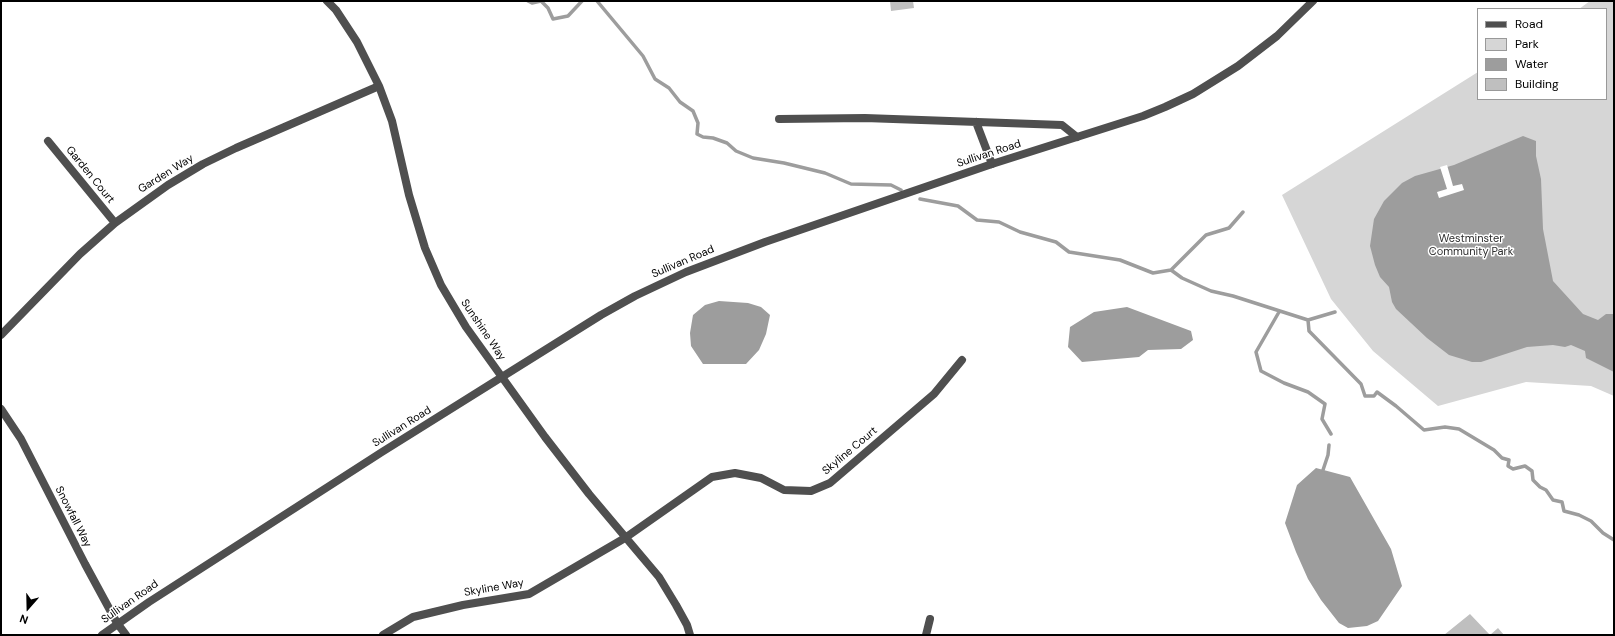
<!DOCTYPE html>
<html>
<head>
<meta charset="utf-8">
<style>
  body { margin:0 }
  #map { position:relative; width:1615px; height:636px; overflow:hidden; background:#fff; font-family:"DM Sans",sans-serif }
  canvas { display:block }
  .frame { position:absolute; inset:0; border:2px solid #000; pointer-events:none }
  .legend { position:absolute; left:1477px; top:8px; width:130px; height:92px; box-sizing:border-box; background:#fff; border:1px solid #999; margin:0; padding:5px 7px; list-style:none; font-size:12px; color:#000 }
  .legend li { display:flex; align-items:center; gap:8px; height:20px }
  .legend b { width:20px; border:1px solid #999 }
  .north { position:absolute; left:8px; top:588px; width:40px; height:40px; -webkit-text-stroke:3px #fff; paint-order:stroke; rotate:200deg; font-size:11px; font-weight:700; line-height:16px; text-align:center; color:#000 }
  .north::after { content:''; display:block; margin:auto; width:14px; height:18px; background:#000; clip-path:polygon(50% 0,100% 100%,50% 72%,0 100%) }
</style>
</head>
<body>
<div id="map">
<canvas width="1615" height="636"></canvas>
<div class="frame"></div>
<ul class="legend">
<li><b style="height:5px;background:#4f4f4f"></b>Road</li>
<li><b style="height:11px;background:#d6d6d6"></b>Park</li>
<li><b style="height:11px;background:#9d9d9d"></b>Water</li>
<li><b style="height:11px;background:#bfbfbf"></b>Building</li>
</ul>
<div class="north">N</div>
</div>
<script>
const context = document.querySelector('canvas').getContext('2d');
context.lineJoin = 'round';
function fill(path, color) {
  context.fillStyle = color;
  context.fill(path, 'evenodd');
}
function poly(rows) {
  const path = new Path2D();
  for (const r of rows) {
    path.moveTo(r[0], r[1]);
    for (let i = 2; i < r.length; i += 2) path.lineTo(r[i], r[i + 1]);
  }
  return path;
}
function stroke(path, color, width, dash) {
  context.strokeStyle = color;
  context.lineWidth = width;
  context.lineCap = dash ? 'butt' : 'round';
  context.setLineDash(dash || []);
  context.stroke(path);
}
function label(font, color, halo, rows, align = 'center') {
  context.font = font + ' "DM Sans",sans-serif';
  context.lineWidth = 3;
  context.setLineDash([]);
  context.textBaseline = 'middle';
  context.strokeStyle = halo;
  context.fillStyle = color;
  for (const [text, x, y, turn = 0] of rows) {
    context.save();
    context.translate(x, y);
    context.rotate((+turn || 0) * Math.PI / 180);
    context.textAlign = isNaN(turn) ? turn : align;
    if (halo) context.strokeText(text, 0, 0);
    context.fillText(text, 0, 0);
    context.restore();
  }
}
fill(poly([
  [1590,1,1614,1,1614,396,1591,386,1526,382,1438,406,1373,351,1331,299,1282,195,1478,72,1478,99,1606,99,1606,9,1579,9]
]), '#d6d6d6');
fill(poly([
  [1523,136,1536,141,1536,156,1541,179,1543,229,1553,281,1583,314,1598,320,1606,314,1614,314,1614,372,1586,358,1585,351,1571,345,1565,347,1553,345,1527,347,1481,362,1472,362,1449,355,1427,338,1396,309,1392,302,1389,287,1380,277,1375,265,1370,246,1374,219,1384,201,1402,183,1415,176,1454,165],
  [719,301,748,303,761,307,770,315,766,334,759,350,746,364,703,364,691,346,690,333,693,315,705,305],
  [1127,307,1191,331,1193,340,1181,349,1148,350,1139,357,1082,362,1068,347,1070,327,1094,312],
  [1316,468,1350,477,1391,549,1402,586,1378,621,1367,626,1348,628,1339,623,1321,600,1308,579,1296,552,1285,523,1297,485]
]), '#9d9d9d');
fill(poly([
  [1447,165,1453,186,1462,184,1464,190,1439,198,1437,192,1447,189,1440,167]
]), '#fff');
stroke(poly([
  [528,1,532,3,541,1],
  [541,1,548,8,553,19,568,16,582,1],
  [597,1,643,56,655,79,669,88,680,102,693,111,698,123,697,134,703,137,713,138,727,143,736,151,753,158,784,163,825,173,851,184,891,185,901,190],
  [920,199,958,206,977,220,999,222,1020,232,1056,242,1069,252,1120,260,1153,273,1171,270,1206,235,1229,228,1243,212],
  [1171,270,1182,278,1211,291,1233,296,1308,320,1335,312],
  [1279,312,1256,352,1261,371,1284,383,1308,392,1325,404,1322,419,1331,434],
  [1308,320,1309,331,1361,384,1365,396,1374,396,1377,392,1396,406,1424,430,1445,427,1459,429,1494,450,1502,458,1509,460,1508,466,1513,469,1525,466,1532,471,1533,480,1540,487,1546,490,1553,500,1562,502,1564,511,1579,515,1591,521,1603,533,1614,540],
  [1323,470,1328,455,1329,445]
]), '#9d9d9d', 3.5);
fill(poly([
  [890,1,913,1,914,8,891,11],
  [1470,614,1490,635,1444,635],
  [1498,628,1504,635,1490,635]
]), '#bfbfbf');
stroke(poly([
  [327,1,336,10,357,42,379,86,392,121,409,195,425,248,441,285,466,327,545,437,589,494,659,577,676,605,687,625,690,635],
  [779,119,865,118,1062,125,1077,137],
  [976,122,992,164],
  [48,141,115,223],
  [1,335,80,254,115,223,168,185,203,164,236,148,379,86],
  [1,409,21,439,85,564,117,623,126,635],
  [383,635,413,617,463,605,529,594,625,538,712,477,735,473,761,478,784,490,811,491,830,483,934,394,962,360],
  [926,635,930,619]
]), '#4f4f4f', 8);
stroke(poly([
  [102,635,149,602,382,452,601,315,635,296,686,272,765,242,992,164,1143,116,1165,107,1193,94,1238,66,1277,36,1313,1]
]), '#4f4f4f', 8);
label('11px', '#000', '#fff', [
  ["Sullivan Road",989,154,-18],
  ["Garden Way",166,174,-32],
  ["Garden Court",90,175,51],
  ["Sullivan Road",683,262,-23],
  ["Sunshine Way",483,330,56],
  ["Sullivan Road",402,427,-32],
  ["Skyline Court",850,451,-40],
  ["Snowfall Way",73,517,63],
  ["Skyline Way",494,588,-10],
  ["Sullivan Road",130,602,-35]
]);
label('11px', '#2d2d2d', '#fff', [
  ["Westminster",1471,239],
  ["Community Park",1471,252]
]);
</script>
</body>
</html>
